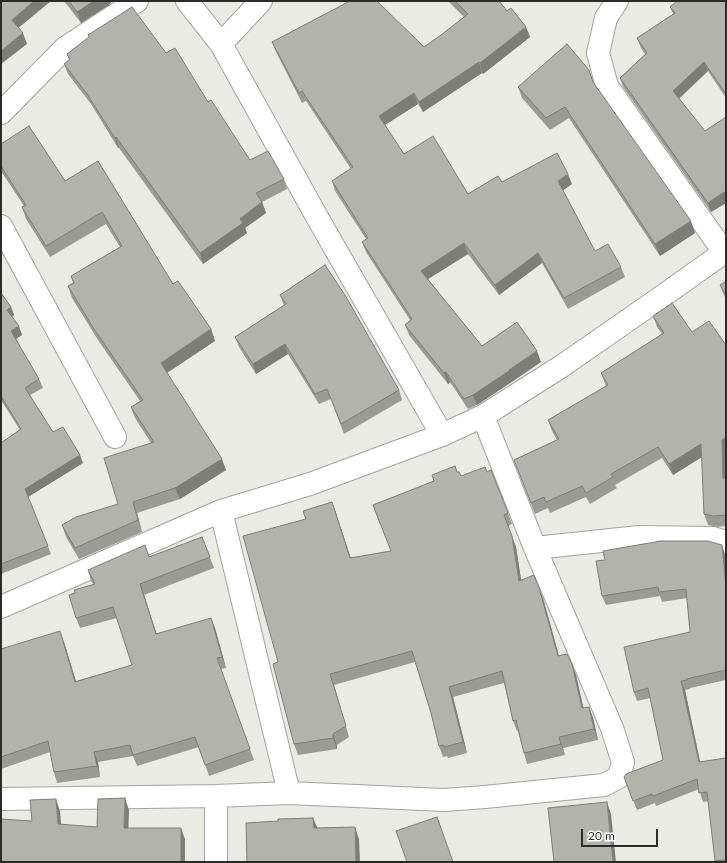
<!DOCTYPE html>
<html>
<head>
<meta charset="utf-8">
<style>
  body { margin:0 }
  #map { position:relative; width:727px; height:863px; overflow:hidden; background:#eaece4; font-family:Lato,sans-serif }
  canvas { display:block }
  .frame { position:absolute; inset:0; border:2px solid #2b2c29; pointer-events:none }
  .scale { position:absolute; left:581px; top:829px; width:77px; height:18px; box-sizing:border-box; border:2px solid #2b2c29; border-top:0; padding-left:5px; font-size:12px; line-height:14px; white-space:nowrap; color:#2b2c29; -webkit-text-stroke:3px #fff; paint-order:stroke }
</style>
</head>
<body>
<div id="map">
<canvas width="727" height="863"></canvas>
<div class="frame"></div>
<div class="scale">20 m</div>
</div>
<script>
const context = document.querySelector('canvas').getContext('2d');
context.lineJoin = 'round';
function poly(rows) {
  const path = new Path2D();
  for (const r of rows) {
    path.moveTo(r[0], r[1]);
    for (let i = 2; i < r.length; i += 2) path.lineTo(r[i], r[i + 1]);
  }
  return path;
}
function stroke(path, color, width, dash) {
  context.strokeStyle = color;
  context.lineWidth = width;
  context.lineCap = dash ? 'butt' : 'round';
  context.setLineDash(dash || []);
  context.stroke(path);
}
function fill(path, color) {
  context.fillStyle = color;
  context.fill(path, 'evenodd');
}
const street = poly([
  [187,1,221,44,317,217,442,435],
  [617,1,606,18,598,53,607,86,724,252],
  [221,44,261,1],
  [1,113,65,48,137,1],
  [1,226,115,437],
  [535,548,639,537,713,538,726,542],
  [1,607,221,511,310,484,442,435,483,416,562,366,657,300,726,251],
  [289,793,444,800,485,797,604,785,619,777,623,762,612,728,535,548,483,416],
  [1,799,216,796,289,793,221,511],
  [216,862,216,796]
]);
stroke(street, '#a3a49d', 24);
stroke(street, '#fff', 22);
fill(poly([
  [64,1,112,1,109,5,81,23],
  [448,1,499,1,507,11,526,27,530,37,483,74,482,73,423,112,418,104,385,125,404,154,468,194,502,182,572,184,563,190,595,251,621,267,625,277,568,309,542,263,499,295,468,254,428,279,482,346,541,362,513,381,477,405,468,409,450,382,448,384,409,335,405,325,410,320,366,252,362,242,366,239,335,191,332,181,351,169,306,101,302,103,276,52,272,42,424,47,441,35,464,17],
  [726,1,726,98,708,71,679,99,705,131,726,117,726,203,711,212,623,87,620,78,645,54,641,48,637,38,673,14,670,7],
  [88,35,166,53,208,102,250,160,284,179,287,189,262,202,266,213,245,228,247,233,203,264,119,148,118,148,91,104,68,74,64,64,69,60,67,54,89,37],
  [593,83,695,233,660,256,569,118,550,130,522,98,518,87],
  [1,144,65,181,98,161,173,284,211,329,215,341,167,373,226,470,180,499,137,513,142,532,79,559,66,537,62,525,118,504,151,443,135,418,131,407,140,401,98,340,72,298,68,286,73,283,71,276,120,247,106,224,50,257,26,219,22,207,24,206,1,171],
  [726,281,726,299,723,293,720,285],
  [1,293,11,307,14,315,12,317,22,335,16,339,39,379,43,388,30,395,53,432,83,463,28,497,51,554,1,574,1,443,20,430,1,400],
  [280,295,399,390,402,400,344,434,331,399,319,404,288,354,256,374,239,347,235,337,284,305],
  [653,316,692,332,726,345,726,526,718,527,708,525,704,514,702,457,673,475,662,458,615,485,617,488,590,504,586,497,550,513,548,508,535,514,514,460,557,440,552,431,548,420,606,386,601,373,662,334,657,327],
  [457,472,461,476,487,472,508,513,512,524,508,526,516,547,521,580,543,598,559,656,572,664,576,675,583,708,589,707,593,718,598,740,563,748,565,755,527,764,518,731,517,731,513,721,504,683,453,697,467,753,448,758,447,756,443,757,439,746,431,713,415,662,334,685,349,737,337,745,337,749,298,755,294,744,278,662,306,519,332,502,351,558,391,551,373,505],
  [202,537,214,568,144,595,156,633,215,628,226,668,221,669,254,760,209,776,199,747,137,766,133,756,98,762,100,777,57,783,54,772,50,752,1,769,1,649,64,642,76,681,132,665,117,618,80,628,76,618,75,593,94,585,91,581,88,570,150,557],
  [725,554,726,562,726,680,690,688,690,689,685,690,700,762,726,758,726,862,716,862,709,801,703,802,699,789,656,806,655,803,637,810,624,777,663,760,650,698,637,701,634,692,690,632,687,598,662,602,660,596,606,605,602,596]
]), '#999b94');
fill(poly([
  [34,1,51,1,16,30,12,20],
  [94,1,112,1,109,5,81,23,77,12],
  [526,27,530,37,483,74,480,63],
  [23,33,27,44,1,64,1,51],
  [479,62,482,73,423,112,419,102],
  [704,62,708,71,676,101,673,91],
  [414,93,418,104,383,126,379,116],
  [116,137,119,148,118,148,115,138],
  [568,174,572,184,562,191,558,181],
  [724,192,726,199,726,203,711,212,708,203],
  [262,202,266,213,245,228,247,233,203,264,200,253,240,219],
  [691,221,695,233,660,256,655,244],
  [464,243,468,254,425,281,421,271],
  [538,253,542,263,499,295,495,285],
  [11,307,14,315,10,318,7,310],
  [19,326,22,335,14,340,11,331],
  [211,329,215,341,165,374,161,363],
  [285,344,288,354,256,374,253,364],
  [537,351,541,362,513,381,477,405,473,395],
  [446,372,450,382,448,384,444,373],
  [726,437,726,486,723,478,722,440],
  [701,444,705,455,673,475,669,464],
  [80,455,83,463,28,497,25,489],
  [222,459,226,470,180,499,175,488],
  [133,502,137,513,142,532,138,520],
  [332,502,336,513,354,569,350,558],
  [512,536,516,547,523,592,519,581],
  [722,545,725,554,726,562,726,586],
  [140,584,144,595,160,644,156,634],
  [539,588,543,598,562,667,558,656],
  [211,618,215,628,226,668,222,657],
  [60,631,64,642,79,692,75,682],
  [572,664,576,675,586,719,582,708],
  [330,674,334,685,349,737,346,726],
  [681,681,685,690,702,771,699,762],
  [449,687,453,697,467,753,463,742],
  [589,707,593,718,598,740,594,729],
  [333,734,337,745,337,749,333,738],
  [559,737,563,748,565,755,561,744],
  [94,752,98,762,100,777,97,766],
  [125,798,129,810,128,840,124,828],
  [56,799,60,811,62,835,58,824],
  [607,802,611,814,616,862,613,862],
  [313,818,318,829,314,828],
  [355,827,359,839,360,862,356,862],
  [181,828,185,839,185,862,181,862]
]), '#7d7e78');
const building = poly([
  [1,1,34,1,12,20,23,33,1,51,1,1],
  [69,1,94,1,77,12,69,1],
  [350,1,377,1,424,47,441,35,468,14,455,1,499,1,507,11,511,8,526,27,480,63,479,62,419,102,414,93,379,116,404,154,433,136,468,194,498,176,502,182,557,153,568,174,558,181,595,251,608,244,621,267,564,298,538,253,495,285,464,243,421,271,482,346,517,322,537,351,509,370,509,371,473,395,464,399,446,372,444,373,405,325,412,319,362,242,368,238,332,181,353,167,302,91,299,93,272,42,350,1],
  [677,1,726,1,726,94,704,62,673,91,705,131,726,117,726,196,724,192,708,203,620,78,647,53,637,38,675,13,670,7,677,1],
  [132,7,166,53,175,48,208,102,211,100,250,160,268,151,284,179,256,193,262,202,240,219,243,223,200,253,116,137,115,138,87,94,64,64,70,59,67,54,89,37,88,35,132,7],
  [567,44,589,70,593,82,691,221,655,244,565,107,546,118,518,87,567,44],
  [29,126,65,181,98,161,173,284,178,281,211,329,161,363,222,459,175,488,133,502,138,520,75,548,62,525,76,517,118,504,104,458,154,442,131,407,143,400,94,329,68,286,74,283,71,276,122,246,102,212,46,246,22,207,26,205,1,166,1,144,29,126],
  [325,265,345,295,399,390,341,424,327,389,315,394,285,344,253,364,235,337,286,304,280,295,325,265],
  [726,281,726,295,720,285,726,281],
  [1,293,11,307,7,310,19,326,11,331,39,379,25,388,53,432,63,427,80,455,25,489,48,546,1,564,1,443,21,429,1,396,1,293],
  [672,303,692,332,709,321,726,345,726,437,722,440,723,478,726,478,726,515,714,516,704,514,701,444,669,464,658,447,611,474,613,477,586,493,582,486,546,502,544,497,531,503,514,460,559,439,548,420,608,385,601,373,664,333,653,316,672,303],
  [455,466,457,472,459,472,461,476,485,467,487,472,491,470,508,513,504,515,512,536,519,581,534,575,539,588,558,656,567,654,572,664,582,708,589,707,594,729,559,737,561,744,524,753,516,720,513,721,502,671,449,687,463,742,444,747,443,745,439,746,431,713,412,651,330,674,346,726,333,734,333,738,294,744,273,664,278,662,243,536,306,519,303,511,332,502,350,558,391,551,373,505,434,481,432,475,455,466],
  [202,537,210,557,140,584,156,634,211,618,222,657,217,658,250,749,205,765,195,737,133,755,130,745,94,752,97,766,54,772,48,741,1,757,1,649,60,631,75,682,132,665,113,607,76,618,69,595,75,593,74,590,95,584,88,570,145,545,149,557,202,537],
  [661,541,708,541,722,545,726,586,726,670,686,679,687,680,681,681,699,762,726,758,726,860,715,861,707,792,699,793,697,779,653,796,652,794,633,801,624,777,626,774,663,760,648,688,634,692,624,647,690,632,686,589,659,592,658,587,602,596,596,561,605,560,603,551,661,541],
  [125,798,124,828,181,828,181,862,1,862,1,819,32,821,30,800,56,799,58,824,97,827,98,799,125,798],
  [607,802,613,862,554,862,548,808,607,802],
  [437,817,453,862,407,862,396,831,437,817],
  [313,818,314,828,355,827,356,862,247,862,246,823,278,821,278,819,313,818]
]);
fill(building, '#b2b4ac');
stroke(building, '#7d7e78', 1);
</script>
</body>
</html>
